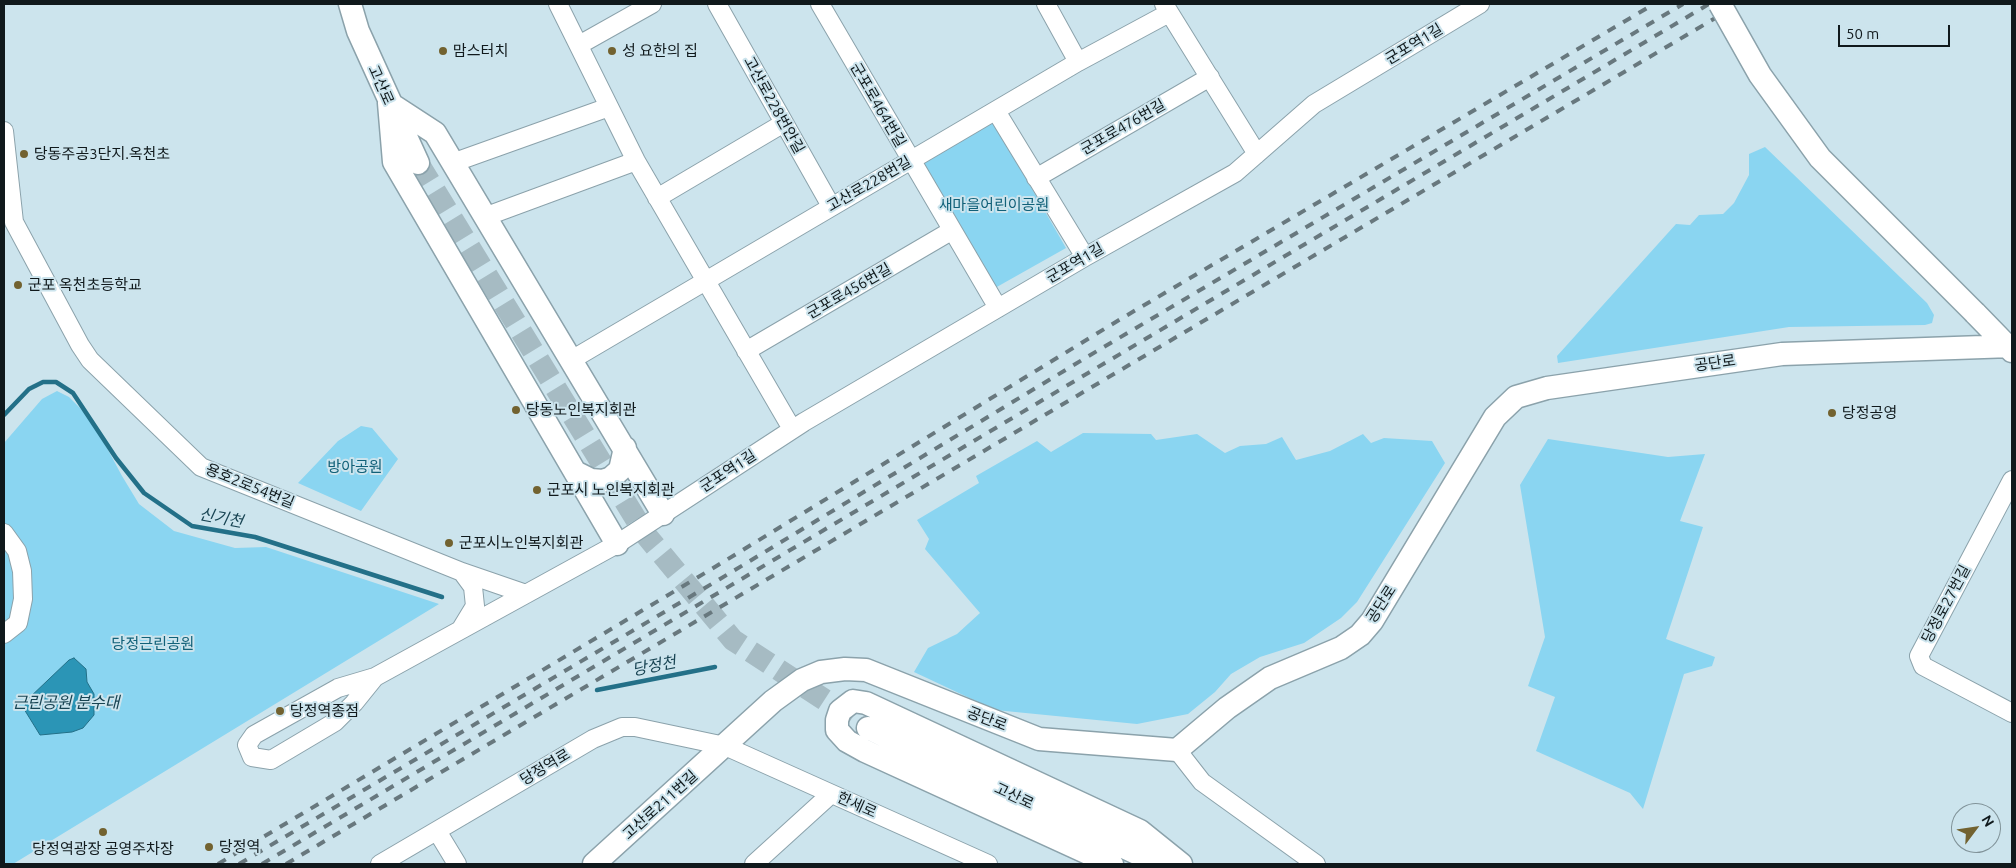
<!DOCTYPE html>
<html>
<head>
<meta charset="utf-8">
<style>
  body { margin:0 }
  #map { position:relative; width:2016px; height:868px; overflow:hidden; background:#cce4ed; font-family:Ubuntu,sans-serif }
  canvas { display:block }
  .frame { position:absolute; inset:0; border:5px solid #10191c; pointer-events:none }
  .north { position:absolute; left:1951px; top:803px; width:50px; height:50px; box-sizing:border-box; background:#cce4ed; border:1px solid #819399; border-radius:50%; rotate:59deg; font-size:14px; font-weight:700; line-height:20px; text-align:center; color:#10191c }
  .north::after { content:''; display:block; margin:auto; width:18px; height:22px; background:#726230; clip-path:polygon(50% 0,100% 100%,50% 72%,0 100%) }
  .scale { position:absolute; left:1838px; top:25px; width:112px; height:22px; box-sizing:border-box; border:2px solid #10191c; border-top:0; padding-left:6px; font-size:15px; line-height:18px; white-space:nowrap; color:#10191c; -webkit-text-stroke:4px #cce4ed; paint-order:stroke }
</style>
</head>
<body>
<div id="map">
<canvas width="2016" height="868"></canvas>
<div class="frame"></div>
<div class="north">N</div>
<div class="scale">50 m</div>
</div>
<script>
const context = document.querySelector('canvas').getContext('2d');
context.lineJoin = 'round';
function fill(path, color) {
  context.fillStyle = color;
  context.fill(path, 'evenodd');
}
function poly(rows) {
  const path = new Path2D();
  for (const r of rows) {
    path.moveTo(r[0], r[1]);
    for (let i = 2; i < r.length; i += 2) path.lineTo(r[i], r[i + 1]);
  }
  return path;
}
function stroke(path, color, width, dash) {
  context.strokeStyle = color;
  context.lineWidth = width;
  context.lineCap = dash ? 'butt' : 'round';
  context.setLineDash(dash || []);
  context.stroke(path);
}
function label(font, color, halo, rows, align = 'center') {
  context.font = font + ' Ubuntu,"Noto Sans KR",sans-serif';
  context.lineWidth = 4;
  context.setLineDash([]);
  context.textBaseline = 'middle';
  context.strokeStyle = halo;
  context.fillStyle = color;
  for (const [text, x, y, turn = 0] of rows) {
    context.save();
    context.translate(x, y);
    context.rotate((+turn || 0) * Math.PI / 180);
    context.textAlign = isNaN(turn) ? turn : align;
    if (halo) context.strokeText(text, 0, 0);
    context.fillText(text, 0, 0);
    context.restore();
  }
}
fill(poly([
  [993,121,1066,248,995,288,923,161],
  [1765,147,1927,303,1934,315,1932,323,1925,325,1789,327,1558,363,1557,356,1676,224,1690,225,1699,215,1723,214,1734,203,1749,175,1749,154],
  [57,391,69,397,92,420,122,476,139,504,174,531,235,548,266,547,439,604,13,864,4,864,4,443,42,399],
  [361,426,372,428,398,459,361,511,298,483,338,441],
  [1083,433,1151,434,1156,440,1197,434,1225,453,1240,446,1266,444,1282,437,1296,460,1330,451,1363,434,1371,443,1384,438,1432,441,1445,463,1357,602,1341,618,1304,643,1260,657,1231,674,1215,692,1188,714,1137,724,995,710,914,672,928,648,957,634,980,613,925,549,929,539,917,520,979,483,976,476,1037,441,1051,452],
  [1548,439,1668,457,1705,454,1680,521,1703,527,1666,639,1715,657,1712,666,1684,674,1643,809,1630,793,1536,751,1555,697,1528,686,1545,637,1520,485]
]), '#8ad5f1');
const water = poly([
  [74,658,86,669,87,682,94,694,94,715,83,728,72,732,40,735,24,709,27,700,69,660,74,658]
]);
fill(water, '#2b95b6');
stroke(water, '#237088', 1);
stroke(poly([
  [4,415,29,389,43,382,56,382,73,393,116,458,144,493,192,526,255,537,442,597],
  [597,690,715,667]
]), '#237088', 4.5);
stroke(poly([
  [418,163,645,534,733,640,868,728]
]), '#a6bbc3', 22, [22, 11]);
const minor = poly([
  [558,4,636,161,792,429],
  [717,4,831,206],
  [820,4,998,308],
  [1046,4,1078,62],
  [1164,4,1257,154],
  [579,45,652,4],
  [996,111,1085,257],
  [4,131,14,222,80,345,90,360,201,467,462,572,526,594],
  [455,162,609,107],
  [1036,178,1210,77],
  [657,198,784,123],
  [487,216,636,161],
  [746,351,951,231],
  [573,359,1078,62,1169,13],
  [2012,480,1919,656,1923,666,2012,713],
  [4,533,17,551,22,571,23,599,18,623,4,634],
  [461,629,475,606,473,587,462,572],
  [375,677,354,703,335,722,271,760,252,757,247,745,254,735,338,688,375,677,617,544,804,422,1085,257,1235,173,1314,104,1480,4],
  [1177,750,1202,782,1316,864],
  [437,831,457,864],
  [380,864,593,739,622,727,635,727,725,746,988,864],
  [754,864,831,794]
]);
const tertiary = poly([
  [350,4,358,31,418,163],
  [389,103,394,162,617,544],
  [389,103,435,133,663,514],
  [1975,313,2012,351],
  [575,472,591,480,603,481,611,478,620,470,625,448],
  [868,728,1160,864],
  [594,864,773,701,802,680,821,672,845,669,866,670,1039,739,1177,750,1227,708,1270,678,1341,648,1360,635,1372,621,1495,417,1516,397,1547,388,1782,354,2012,346],
  [1112,864,865,751,847,741,837,730,837,720,840,711,853,701,866,703,1140,831,1181,864]
]);
stroke(minor, '#8ba2ab', 20);
stroke(tertiary, '#8ba2ab', 25);
stroke(minor, '#fff', 18);
stroke(tertiary, '#fff', 22);
stroke(poly([
  [218,864,710,570,1119,320,1654,4],
  [239,864,720,579,1087,357,1683,4],
  [262,864,1709,4],
  [286,864,1739,4]
]), '#68787e', 4, [9, 9]);
const tertiaryBridge = poly([
  [1720,4,1760,75,1820,158,1975,313]
]);
stroke(tertiaryBridge, '#8ba2ab', 25, []);
stroke(tertiaryBridge, '#fff', 22);
for (const [x, y, r, color] of [
  [443,51,5,"#726230"],
  [612,51,5,"#726230"],
  [24,154,5,"#726230"],
  [18,285,5,"#726230"],
  [516,410,5,"#726230"],
  [1832,413,5,"#726230"],
  [537,490,5,"#726230"],
  [449,543,5,"#726230"],
  [280,711,5,"#726230"],
  [103,832,5,"#726230"],
  [209,847,5,"#726230"]
]) {
  const dot = new Path2D();
  dot.arc(x, y, r, 0, 2 * Math.PI);
  context.fillStyle = color;
  context.fill(dot);
  stroke(dot, '#cce4ed', 2);
}
label('15px', '#10191c', '#cce4ed', [
  ["군포역1길",1414,44,-31],
  ["고산로",381,85,66],
  ["고산로228번안길",774,105,61],
  ["군포로464번길",878,105,60],
  ["군포로476번길",1123,127,-30],
  ["고산로228번길",869,184,-30],
  ["군포역1길",1075,263,-30],
  ["군포로456번길",849,291,-30],
  ["공단로",1715,363,-8],
  ["군포역1길",728,471,-33],
  ["용호2로54번길",250,486,22],
  ["공단로",1381,604,-57],
  ["당정로27번길",1946,604,-62],
  ["공단로",987,719,21],
  ["당정역로",545,767,-31],
  ["고산로",1014,796,25],
  ["고산로211번길",660,805,-42],
  ["한세로",857,805,24]
]);
label('15px', '#10191c', '#cce4ed', [
  ["맘스터치",453,51],
  ["성 요한의 집",622,51],
  ["당동주공3단지.옥천초",34,154],
  ["군포 옥천초등학교",28,285],
  ["당동노인복지회관",526,410],
  ["당정공영",1842,413],
  ["군포시 노인복지회관",547,490],
  ["군포시노인복지회관",459,543],
  ["당정역종점",290,711],
  ["당정역",219,847],
  ["당정역광장 공영주차장",103,849,"center"]
], 'left');
label('15px', '#116179', '#cce4ed', [
  ["새마을어린이공원",994,205],
  ["방아공원",355,467],
  ["당정근린공원",153,644]
]);
label('italic 16px', '#184453', '#cce4ed', [
  ["신기천",221,518,11],
  ["당정천",654,666,-11],
  ["근린공원 분수대",66,703]
]);
</script>
</body>
</html>
